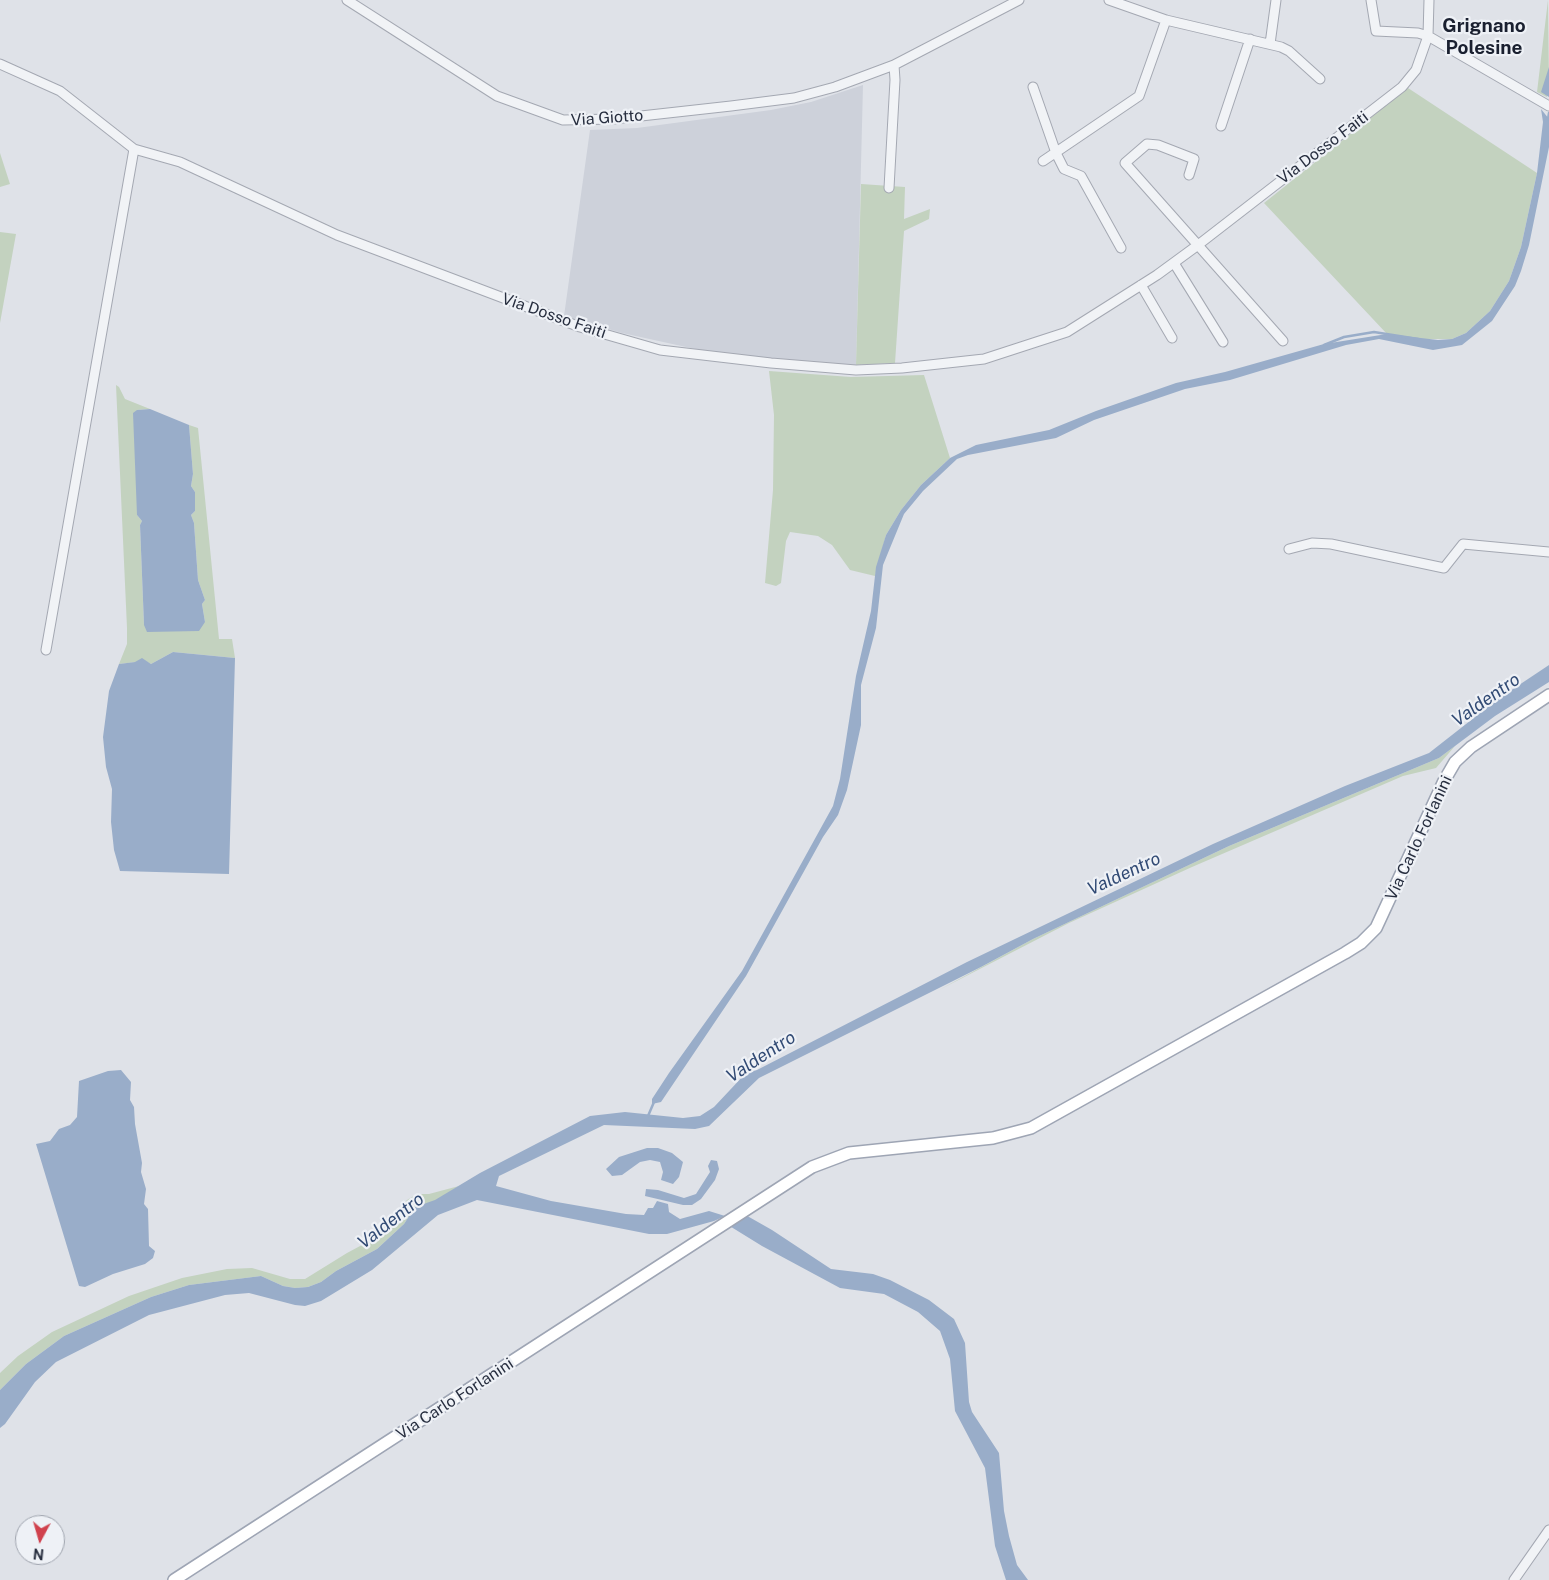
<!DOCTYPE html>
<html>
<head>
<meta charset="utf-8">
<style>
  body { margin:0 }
  #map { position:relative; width:1549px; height:1580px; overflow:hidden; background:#dfe2e8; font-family:"Public Sans",sans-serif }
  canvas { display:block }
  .north { position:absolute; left:15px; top:1515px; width:50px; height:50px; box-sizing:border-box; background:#eef1f6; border:1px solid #9ea3ad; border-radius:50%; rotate:186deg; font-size:14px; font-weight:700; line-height:20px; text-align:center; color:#272e3f }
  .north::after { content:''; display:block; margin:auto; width:18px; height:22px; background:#d0414d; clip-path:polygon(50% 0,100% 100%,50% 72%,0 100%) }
</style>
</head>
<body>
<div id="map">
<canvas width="1549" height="1580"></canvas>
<div class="north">N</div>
</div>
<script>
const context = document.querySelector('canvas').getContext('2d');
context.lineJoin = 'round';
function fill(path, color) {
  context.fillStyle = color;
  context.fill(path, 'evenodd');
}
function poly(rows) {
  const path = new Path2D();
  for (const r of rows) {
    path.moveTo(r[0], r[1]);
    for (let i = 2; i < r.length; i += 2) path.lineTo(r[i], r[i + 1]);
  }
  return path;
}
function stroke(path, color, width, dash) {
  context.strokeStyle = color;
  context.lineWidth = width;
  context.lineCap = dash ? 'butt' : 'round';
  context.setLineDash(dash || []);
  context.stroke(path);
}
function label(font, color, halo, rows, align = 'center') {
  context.font = font + ' "Public Sans",sans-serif';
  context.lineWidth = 4.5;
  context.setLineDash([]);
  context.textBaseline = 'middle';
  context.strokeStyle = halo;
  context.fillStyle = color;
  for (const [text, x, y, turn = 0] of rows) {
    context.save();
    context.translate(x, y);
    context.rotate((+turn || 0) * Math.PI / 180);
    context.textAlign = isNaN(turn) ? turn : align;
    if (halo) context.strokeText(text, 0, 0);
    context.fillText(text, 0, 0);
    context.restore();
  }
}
fill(poly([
  [863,85,856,365,764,359,709,352,622,333,564,316,590,130,637,128,771,110,811,102]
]), '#cdd1da');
fill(poly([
  [1548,0,1549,90,1547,97,1537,92],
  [1408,88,1537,173,1521,247,1509,281,1490,311,1466,333,1452,339,1420,339,1387,334,1264,203],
  [0,153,10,184,0,187],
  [861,184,905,187,904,219,930,209,929,219,904,231,895,363,856,365],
  [0,232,16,234,0,323],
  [769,371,851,377,924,375,950,458,921,485,901,510,886,535,875,576,850,570,832,545,818,536,790,532,786,541,781,583,776,586,765,583,773,490,774,415],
  [116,385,119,387,125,399,150,409,137,410,137,515,142,521,140,525,144,625,205,622,202,604,205,600,198,580,194,523,191,515,195,511,195,492,191,486,193,474,189,425,198,428,219,639,232,639,235,658,173,652,151,664,145,661,119,664,127,644,127,628],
  [1455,746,1436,768,1403,776,1192,867,1069,923,939,990,1033,939,1229,846,1439,758],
  [459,1186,435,1201,415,1207,404,1224,377,1249,336,1271,321,1282,308,1287,295,1288,283,1286,261,1276,189,1285,151,1297,64,1336,26,1364,0,1390,0,1373,18,1356,52,1332,129,1296,182,1278,227,1269,252,1268,290,1279,305,1279,347,1253,375,1238,407,1200,417,1194,429,1194]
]), '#c3d2bf');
fill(poly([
  [1549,67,1549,97,1541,92],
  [1541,109,1549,119,1549,147,1529,245,1521,271,1515,286,1492,321,1462,345,1433,350,1379,339,1346,345,1230,380,1185,389,1094,420,1056,438,968,455,957,459,923,491,904,514,883,565,876,628,861,685,861,725,847,790,838,815,823,837,746,976,661,1102,652,1104,652,1099,669,1073,742,971,833,806,840,779,856,676,871,611,876,567,886,535,901,510,921,485,950,458,976,445,1049,430,1096,411,1176,383,1225,372,1324,344,1387,334,1438,340,1452,339,1466,333,1490,311,1509,281,1521,247,1537,173,1543,122],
  [150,409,189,425,193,474,191,486,195,492,195,511,191,515,194,523,198,580,205,600,202,604,205,622,199,631,147,632,144,625,140,525,142,521,137,515,133,413,137,410],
  [173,652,235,658,229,874,120,871,114,850,111,822,112,789,106,767,103,737,109,691,119,664,135,662,142,658,151,664],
  [1549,665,1549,682,1495,716,1439,758,1229,846,1033,939,981,967,759,1078,709,1126,695,1129,604,1125,499,1176,496,1186,551,1201,626,1214,644,1215,648,1208,653,1208,657,1201,668,1204,669,1212,680,1219,709,1211,725,1216,714,1221,667,1234,649,1234,477,1200,438,1215,372,1270,321,1301,305,1306,295,1305,249,1293,225,1295,149,1315,56,1362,35,1382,5,1424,0,1428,0,1390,26,1364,64,1336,151,1297,189,1285,261,1276,283,1286,295,1288,308,1287,321,1282,336,1271,377,1249,404,1224,415,1207,435,1200,480,1173,590,1116,625,1112,683,1118,700,1116,714,1107,745,1074,757,1070,967,962,1213,844,1345,786,1429,753,1498,699],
  [121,1070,131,1082,130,1100,134,1107,135,1124,142,1163,141,1172,146,1189,144,1204,148,1209,149,1246,155,1251,153,1258,145,1264,113,1274,85,1287,79,1286,36,1144,50,1141,59,1129,70,1125,77,1117,79,1081,108,1071],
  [647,1148,658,1148,672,1153,683,1162,679,1177,673,1184,661,1180,663,1172,660,1162,650,1160,640,1162,622,1175,612,1176,606,1169,619,1157],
  [711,1160,717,1161,719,1169,715,1180,701,1199,692,1205,683,1205,645,1196,646,1189,658,1190,684,1198,696,1194,710,1172,708,1166],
  [742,1213,772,1230,831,1269,873,1274,890,1280,929,1300,954,1319,965,1343,969,1402,972,1412,999,1453,1004,1511,1009,1536,1017,1565,1028,1580,1006,1580,995,1546,985,1468,955,1411,950,1359,940,1331,918,1312,884,1294,840,1288,762,1246,728,1225]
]), '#99adc9');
stroke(poly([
  [1548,119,1549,113],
  [1324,345,1344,337,1374,332,1418,339],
  [648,1116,654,1102]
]), '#99adc9', 2.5);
const minor = poly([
  [347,0,497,96,563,120,614,119,731,106,794,98,835,87,894,65,1019,0],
  [1109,0,1166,20,1281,47,1289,51,1320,79],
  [1429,0,1428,36,1549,106],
  [1270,44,1276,0],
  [0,64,60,91,134,149,180,162,337,235,580,327,660,350,771,363,856,370,902,368,984,359,1067,332,1157,275,1198,245,1402,87,1416,70,1428,36,1418,33,1376,31,1371,0],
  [1033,87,1056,153,1064,169,1081,176,1121,248],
  [1221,126,1250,39],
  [1043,161,1139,96,1166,20],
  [1189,175,1194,159,1158,145,1147,144,1125,163,1283,341],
  [889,188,895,80,894,65],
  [1174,263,1223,342],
  [1141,285,1172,338],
  [1289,549,1312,543,1331,544,1444,568,1463,544,1549,552],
  [46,650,134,149],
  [1514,1580,1549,1530]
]);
const major = poly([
  [174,1580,812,1167,849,1153,993,1138,1031,1128,1345,953,1361,943,1376,928,1444,781,1455,762,1471,747,1549,695]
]);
stroke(minor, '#a4a8b2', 11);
stroke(major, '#9ea5b4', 14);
stroke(minor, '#f1f3f6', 9);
stroke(major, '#fff', 11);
label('16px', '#272e3f', '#eef1f6', [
  ["Via Giotto",607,118,-4],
  ["Via Dosso Faiti",1323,148,-37],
  ["Via Dosso Faiti",554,316,19],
  ["Via Carlo Forlanini",1419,838,-65],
  ["Via Carlo Forlanini",455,1399,-33]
]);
label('italic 18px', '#314a74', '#eef1f6', [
  ["Valdentro",1486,700,-35],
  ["Valdentro",1124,874,-25],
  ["Valdentro",761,1057,-33],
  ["Valdentro",391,1221,-38]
]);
label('bold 19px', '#1a2030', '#eef1f6', [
  ["Grignano",1484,26],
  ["Polesine",1484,48]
]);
</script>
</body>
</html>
